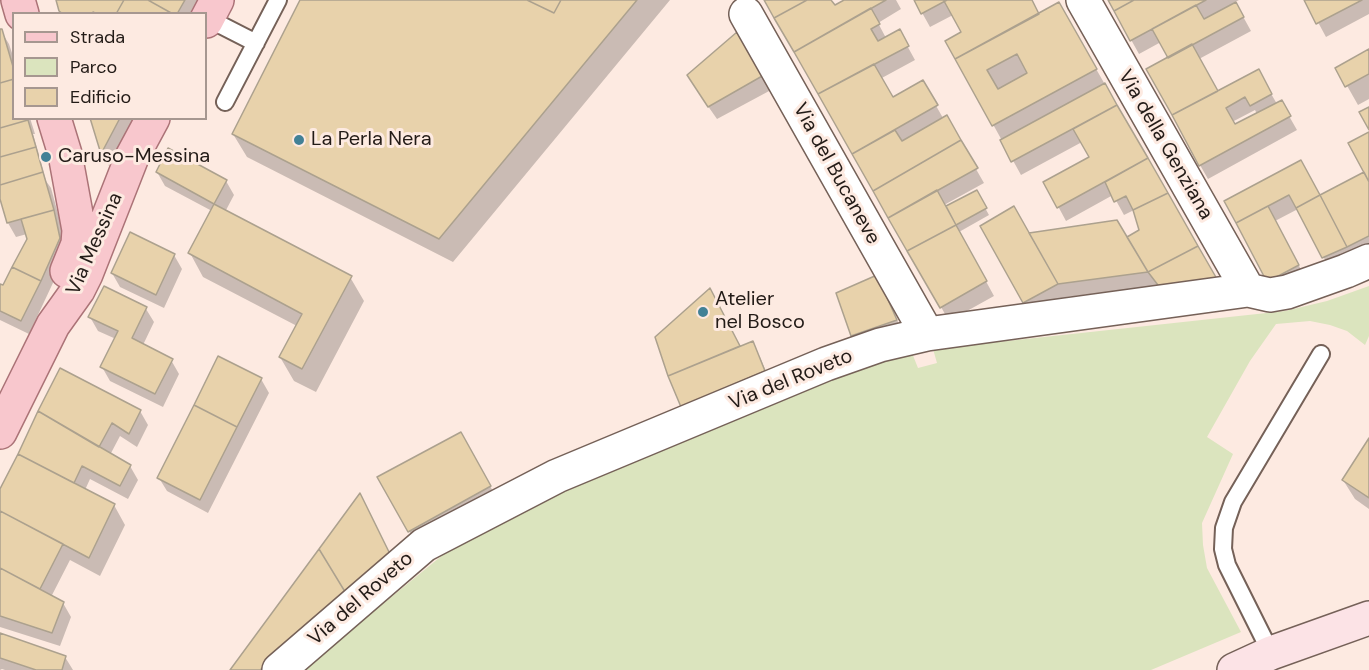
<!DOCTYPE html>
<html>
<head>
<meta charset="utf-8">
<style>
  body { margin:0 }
  #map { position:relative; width:1369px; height:670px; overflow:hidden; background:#fdeae1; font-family:"DM Sans",sans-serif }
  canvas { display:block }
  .legend { position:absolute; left:12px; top:12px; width:195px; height:108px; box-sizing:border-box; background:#fdeae1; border:2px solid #a69790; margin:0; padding:8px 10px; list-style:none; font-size:18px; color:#231b17 }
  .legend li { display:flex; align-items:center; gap:12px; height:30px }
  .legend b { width:30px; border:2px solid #a69790 }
</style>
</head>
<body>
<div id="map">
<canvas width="1369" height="670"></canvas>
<ul class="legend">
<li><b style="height:8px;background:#f8c7cd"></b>Strada</li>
<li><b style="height:16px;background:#dbe4be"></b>Parco</li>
<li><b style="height:16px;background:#e8d2ab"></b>Edificio</li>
</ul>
</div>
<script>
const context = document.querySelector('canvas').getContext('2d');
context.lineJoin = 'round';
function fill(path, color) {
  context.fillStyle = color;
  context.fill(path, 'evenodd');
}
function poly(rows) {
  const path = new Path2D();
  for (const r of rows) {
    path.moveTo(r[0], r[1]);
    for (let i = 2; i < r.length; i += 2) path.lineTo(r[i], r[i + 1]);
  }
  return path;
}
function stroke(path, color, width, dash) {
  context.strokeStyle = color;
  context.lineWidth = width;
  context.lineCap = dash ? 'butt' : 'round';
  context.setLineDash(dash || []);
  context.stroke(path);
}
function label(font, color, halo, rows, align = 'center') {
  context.font = font + ' "DM Sans",sans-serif';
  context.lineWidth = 6;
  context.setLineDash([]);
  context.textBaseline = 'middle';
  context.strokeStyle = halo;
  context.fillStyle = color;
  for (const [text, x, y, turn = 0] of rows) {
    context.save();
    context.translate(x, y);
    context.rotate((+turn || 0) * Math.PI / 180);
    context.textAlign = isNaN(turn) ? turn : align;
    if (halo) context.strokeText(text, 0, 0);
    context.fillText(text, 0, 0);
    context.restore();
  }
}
fill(poly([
  [1369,286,1369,336,1365,345,1347,331,1330,325,1310,321,1276,324,1250,361,1207,437,1233,454,1202,523,1203,545,1207,568,1241,632,1151,670,302,670,450,549,563,490,862,366,912,353,918,368,937,363,933,349,1285,311,1327,301]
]), '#dbe4be');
fill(poly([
  [57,0,206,0,199,14,61,14],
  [302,0,670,0,453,262,247,157,233,134],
  [766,0,829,0,834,7,847,0,896,0,901,9,878,23,886,38,899,31,915,60,880,79,892,99,923,83,943,118,946,117,984,183,944,205,946,208,976,192,989,215,959,232,994,296,949,321],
  [915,0,1031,0,1039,15,1059,4,1224,293,1158,286,1066,297,1032,316,982,226,1029,235,1126,239,1141,231,1134,210,1124,215,1113,195,1066,221,1045,182,1091,158,1082,142,1021,175,947,41,963,33,953,15,930,27],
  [1109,0,1239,0,1235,2,1251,31,1199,59,1217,93,1266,85,1277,104,1281,102,1297,130,1208,179,1200,165,1170,59,1161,42,1139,54],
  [1255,110,1257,114,1234,126,1232,122],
  [1306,0,1369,0,1369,14,1326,37],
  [0,31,1,31,9,44,14,59,14,118,30,118,35,134,33,134,46,181,51,188,61,225,67,253,29,334,0,320,0,285,4,287,29,240,27,234,16,237,8,223,0,194],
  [737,34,771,90,717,119,696,89],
  [1369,51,1369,99,1358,105,1337,68],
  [92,118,134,118,109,166,102,154],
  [1369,134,1369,254,1331,271,1298,209,1275,221,1306,279,1277,295,1226,201,1300,162,1320,197,1366,173],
  [157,172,226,181,234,195,225,212,350,277,364,301,316,392,294,381,280,357,297,326,203,277,190,253,212,211,165,186],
  [174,255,182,269,164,308,120,287,112,273],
  [105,288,146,309,154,322,143,345,171,360,179,374,163,407,110,381,102,367,116,339,98,331,90,317],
  [885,291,903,334,860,349,852,335],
  [717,304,740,348,752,343,760,357,772,386,690,420,670,376,657,337],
  [261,379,269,393,208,513,167,491,159,478],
  [140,411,148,425,137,447,120,436,110,455,130,466,138,480,128,499,90,479,85,490,114,505,125,525,100,576,70,560,51,597,63,603,71,617,60,646,0,627,0,493,20,453],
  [1369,441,1369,509,1355,499,1343,480],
  [472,453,501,506,420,550,379,478],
  [0,635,65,657,73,670,5,670,2,669,0,670]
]), '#0003');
const building = poly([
  [56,0,124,0,116,14,97,14,93,12,92,14,63,14,59,11,56,0],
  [124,0,148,0,173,14,116,14,124,0],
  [148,0,185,0,177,14,173,14,148,0],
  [300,0,527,0,554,13,561,0,637,0,439,239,232,134,300,0],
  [527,0,561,0,554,13,527,0],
  [764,0,807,0,774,18,764,0],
  [807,0,831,0,835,5,844,0,886,0,794,52,774,18,807,0],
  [914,0,947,0,921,14,914,0],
  [947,0,1032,0,1039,14,955,59,945,41,961,32,944,1,947,0],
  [1108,0,1134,0,1114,11,1108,0],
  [1134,0,1206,0,1130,41,1114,11,1134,0],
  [1304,0,1362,0,1316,24,1304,0],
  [1059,2,1097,69,992,126,955,59,1059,2],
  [1017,54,1027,73,998,89,987,70,1017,54],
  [1236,2,1244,17,1168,58,1152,29,1196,5,1204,19,1236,2],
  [871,8,880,24,871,29,878,41,900,29,909,46,818,94,794,52,871,8],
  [0,29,2,29,14,70,14,79,0,83,0,29],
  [737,32,764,75,708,107,687,75,737,32],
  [1192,44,1218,91,1172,115,1146,69,1192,44],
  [1369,49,1369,74,1345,87,1335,68,1369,49],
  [874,64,893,97,923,80,938,105,852,154,818,94,874,64],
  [1259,69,1272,94,1250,106,1245,97,1226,108,1235,124,1282,100,1291,116,1199,166,1172,115,1259,69],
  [14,79,14,118,28,118,28,120,0,128,0,83,14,79],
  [1105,83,1117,105,1011,162,1000,140,1105,83],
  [1117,105,1148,158,1057,208,1043,182,1089,157,1073,129,1117,105],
  [1369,107,1369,130,1359,112,1369,107],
  [947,115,961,140,873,191,852,154,895,130,902,141,947,115],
  [90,118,120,118,101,154,90,118],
  [28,120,36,147,0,157,0,128,28,120],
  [1369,132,1369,182,1348,143,1369,132],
  [961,140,978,168,888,218,873,191,961,140],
  [36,147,43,172,0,185,0,157,36,147],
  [168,148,227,180,214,204,156,172,168,148],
  [1148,158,1168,193,1133,210,1126,196,1114,202,1105,182,1148,158],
  [1301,160,1320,195,1296,208,1289,195,1236,223,1224,201,1301,160],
  [43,172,54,210,7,223,0,199,0,185,43,172],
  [1364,172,1369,182,1369,236,1347,247,1320,195,1364,172],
  [937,190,956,225,907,251,888,218,937,190],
  [977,190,987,208,956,225,946,206,977,190],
  [1168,193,1198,246,1148,272,1127,237,1139,230,1133,210,1168,193],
  [1320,195,1347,247,1322,258,1296,208,1320,195],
  [214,204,352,276,302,369,279,357,302,314,188,253,214,204],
  [1014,206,1058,284,1023,303,980,226,1014,206],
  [1268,206,1299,265,1267,282,1236,223,1268,206],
  [54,210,60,238,41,281,12,267,27,239,21,219,54,210],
  [1117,220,1148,272,1058,284,1029,233,1117,220],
  [956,225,987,281,940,308,907,251,956,225],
  [130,232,175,254,156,295,111,273,130,232],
  [1198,246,1217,279,1164,293,1148,272,1198,246],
  [12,267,41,281,21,321,0,311,0,284,3,285,12,267],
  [877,275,897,320,851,336,836,293,877,275],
  [104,286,147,307,132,338,173,359,155,394,100,367,118,331,88,317,104,286],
  [710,288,740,346,668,376,655,337,710,288],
  [753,341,765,371,681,407,668,376,753,341],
  [218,356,262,378,237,427,194,405,218,356],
  [60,368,141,410,129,434,112,423,99,447,38,411,60,368],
  [194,405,237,427,200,500,157,478,194,405],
  [38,411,131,465,120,486,82,466,74,483,18,454,38,411],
  [461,432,491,486,408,532,377,477,461,432],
  [1369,438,1369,498,1342,480,1369,438],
  [18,454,115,504,89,558,0,511,0,489,18,454],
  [360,493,390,554,347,595,319,549,360,493],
  [0,511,63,544,40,589,0,568,0,511],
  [319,549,347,595,260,670,230,670,319,549],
  [0,568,64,602,52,633,0,616,0,568],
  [0,633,66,656,62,670,36,670,0,658,0,633]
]);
fill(building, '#e8d2ab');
stroke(building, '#aca18e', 1.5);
const lane = poly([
  [207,18,256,43],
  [225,102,278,0],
  [1271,653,1227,565,1223,549,1224,528,1233,502,1321,354]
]);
const street = poly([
  [1083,0,1248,290],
  [746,14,927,334],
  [279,670,424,545,557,476,826,364,880,345,927,334,1248,290,1270,295,1287,292,1346,271,1369,261]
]);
const secondary = poly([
  [1234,670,1271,653,1369,618]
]);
const primary = poly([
  [18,0,22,14],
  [206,21,217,0],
  [54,118,65,154,79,230,78,244,67,271],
  [0,432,53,325,78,290,86,274,132,157,153,118]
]);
stroke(lane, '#756158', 20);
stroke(street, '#756158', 36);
stroke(secondary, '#756158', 36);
stroke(primary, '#ab7377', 36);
stroke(lane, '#fff', 16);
stroke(street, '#fff', 33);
stroke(secondary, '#fce3e6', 33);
stroke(primary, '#f8c7cd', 33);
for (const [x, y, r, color] of [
  [299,140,6,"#428196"],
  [46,157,6,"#428196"],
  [703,312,6,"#428196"]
]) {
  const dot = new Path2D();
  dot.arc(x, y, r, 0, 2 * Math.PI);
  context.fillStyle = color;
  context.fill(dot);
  stroke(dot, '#fdeae1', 2);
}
label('20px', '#231b17', '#fdeae1', [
  ["La Perla Nera",311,140],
  ["Caruso-Messina",58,157],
  ["Atelier",715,300],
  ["nel Bosco",715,323]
], 'left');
label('20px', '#231b17', '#fdeae1', [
  ["Via della Genziana",1165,145,60],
  ["Via del Bucaneve",836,174,61],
  ["Via Messina",95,244,-66],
  ["Via del Roveto",791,380,-22],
  ["Via del Roveto",361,599,-41]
]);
</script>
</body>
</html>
